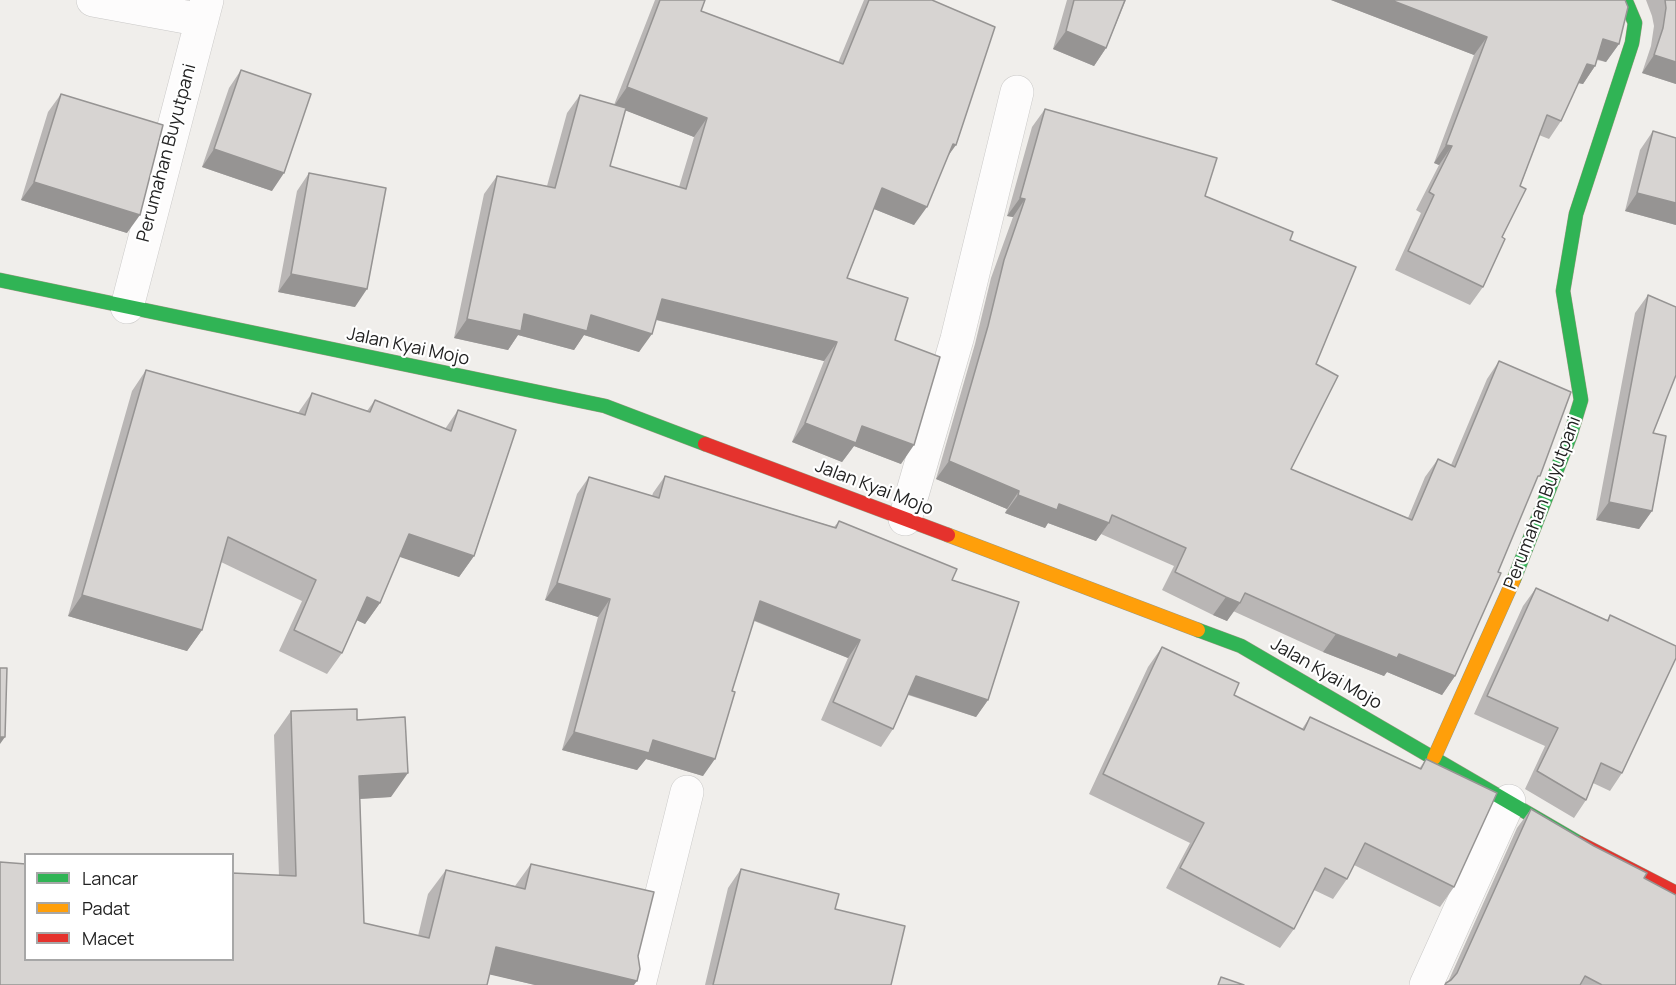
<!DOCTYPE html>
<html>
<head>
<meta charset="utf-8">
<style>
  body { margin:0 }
  #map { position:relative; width:1676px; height:985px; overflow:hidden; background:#f0eeeb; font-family:Manrope,sans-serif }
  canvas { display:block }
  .legend { position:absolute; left:24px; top:853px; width:210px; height:108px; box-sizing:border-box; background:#fff; border:2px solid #a7a7a7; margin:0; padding:8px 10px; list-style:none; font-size:18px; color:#222 }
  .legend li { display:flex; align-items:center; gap:12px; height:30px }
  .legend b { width:30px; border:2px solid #a7a7a7 }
</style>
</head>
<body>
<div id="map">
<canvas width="1676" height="985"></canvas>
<ul class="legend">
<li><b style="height:8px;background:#30b455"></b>Lancar</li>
<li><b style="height:8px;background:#ff9f0a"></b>Padat</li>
<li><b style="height:8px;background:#e5322d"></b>Macet</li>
</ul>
</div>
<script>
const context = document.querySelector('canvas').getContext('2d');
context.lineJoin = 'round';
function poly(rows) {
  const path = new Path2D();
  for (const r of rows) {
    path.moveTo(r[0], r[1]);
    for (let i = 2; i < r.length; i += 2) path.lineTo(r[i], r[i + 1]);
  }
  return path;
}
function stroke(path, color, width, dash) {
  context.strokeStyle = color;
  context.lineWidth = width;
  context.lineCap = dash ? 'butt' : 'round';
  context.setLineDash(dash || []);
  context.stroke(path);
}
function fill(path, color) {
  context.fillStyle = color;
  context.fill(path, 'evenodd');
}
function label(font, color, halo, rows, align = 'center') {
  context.font = font + ' Manrope,sans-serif';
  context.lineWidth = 4.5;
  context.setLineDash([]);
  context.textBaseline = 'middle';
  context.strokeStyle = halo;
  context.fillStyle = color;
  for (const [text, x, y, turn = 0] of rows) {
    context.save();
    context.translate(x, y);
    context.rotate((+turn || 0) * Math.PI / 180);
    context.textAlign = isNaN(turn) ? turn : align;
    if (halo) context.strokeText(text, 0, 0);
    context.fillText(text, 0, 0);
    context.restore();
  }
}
const street = poly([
  [93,0,202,20],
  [127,307,207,0],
  [905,519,957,339,1017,92],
  [639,985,687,792],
  [1426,985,1509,801]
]);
const fast = poly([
  [0,280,605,406,705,444],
  [1514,579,1570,436,1581,400,1563,291,1576,214,1632,43,1635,23,1627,4,1617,0],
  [1198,630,1241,646,1579,843]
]);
const slow = poly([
  [948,535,1198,630],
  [1434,758,1514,579]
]);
const jam = poly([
  [705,444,948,535],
  [1579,843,1676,893]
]);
stroke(street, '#c9c8c7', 34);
stroke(fast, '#9a9a82', 15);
stroke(slow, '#9a9a82', 15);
stroke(jam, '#9a9a82', 15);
stroke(street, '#fdfcfc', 33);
stroke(fast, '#30b455', 14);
stroke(slow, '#ff9f0a', 14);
stroke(jam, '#e5322d', 14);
fill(poly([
  [655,0,705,0,701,11,838,63,864,0,932,0,947,158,914,225,874,209,847,278,895,340,901,464,854,446,842,462,792,442,824,361,656,320,639,352,584,335,574,350,518,335,508,350,454,338,484,194,497,176,547,186,567,113,580,95,614,105],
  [625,110,694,137,679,187,610,166],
  [1067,0,1126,0,1106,48,1094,66,1053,49],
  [1331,0,1625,0,1619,44,1606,62,1597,60,1595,66,1583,84,1578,83,1561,121,1549,139,1539,135,1502,237,1483,287,1470,305,1395,270,1421,213,1416,210,1439,165,1434,163,1474,55],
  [1646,0,1676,0,1676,84,1642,73,1651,46,1654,26,1652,16],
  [241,70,272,191,202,167,229,88],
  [61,94,127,233,21,200,48,112],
  [1045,109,1205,196,1290,240,1316,364,1291,469,1408,518,1425,477,1438,459,1451,465,1487,379,1499,361,1534,484,1455,676,1442,695,1387,672,1384,676,1323,652,1233,611,1227,621,1213,615,1162,590,1174,566,1101,534,1096,541,1048,523,1045,528,1005,513,1007,509,936,479,975,344,991,278,1013,217,1007,216,1032,127],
  [1653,131,1676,225,1625,211,1640,150],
  [309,173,355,307,278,292,297,191],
  [1648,295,1653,433,1652,511,1639,529,1596,520,1635,313],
  [146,370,298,413,312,393,367,411,375,400,445,429,458,410,474,556,459,577,399,556,380,603,365,624,357,620,342,653,327,674,279,651,302,601,221,562,202,630,187,651,68,616,132,391],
  [665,476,834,527,839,521,952,580,988,700,976,717,908,695,893,729,881,747,821,720,848,658,754,621,703,776,646,759,637,770,562,750,598,617,545,600,577,494,589,477,652,496,653,493],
  [1536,588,1607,620,1610,615,1622,773,1610,791,1593,783,1586,800,1574,818,1525,789,1545,746,1474,714,1523,606],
  [1162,647,1234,695,1302,729,1310,717,1419,769,1426,759,1454,887,1440,907,1354,865,1347,879,1333,899,1314,890,1294,929,1280,948,1166,888,1190,843,1089,794,1148,667],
  [291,711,357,720,391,797,360,799,364,923,418,936,428,894,446,870,515,886,531,864,638,956,634,985,535,985,490,974,0,985,279,876,274,735],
  [1531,809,1644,878,1676,985,1444,985,1446,983,1448,982,1517,828],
  [741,869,835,909,891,985,705,985,728,888]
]), '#b9b6b5');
fill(poly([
  [1331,0,1391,0,1487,37,1474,55],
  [1066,31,1106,48,1094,66,1053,49],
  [1603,39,1619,44,1606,62,1591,57],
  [1654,55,1676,62,1676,84,1642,73],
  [1587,64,1595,66,1583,84,1574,82],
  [627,87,707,118,694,137,614,106],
  [953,144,956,145,943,163],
  [1446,145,1452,146,1439,165,1434,163],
  [214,149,284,173,272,191,202,167],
  [34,182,140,215,127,233,21,200],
  [882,188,927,207,914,225,869,207],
  [1637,193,1676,203,1676,225,1625,211],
  [1020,198,1025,199,1013,217,1007,216],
  [291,274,367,289,355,307,278,292],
  [662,299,837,342,824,361,649,318],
  [524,314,591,315,652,334,639,352,584,335,574,350,518,335,508,350,454,338,467,319],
  [805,423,862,426,914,445,901,464,854,446,842,462,792,442],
  [949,461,1019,491,1007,509,936,479],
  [1018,495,1059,504,1109,523,1096,541,1048,523,1045,528,1005,513],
  [1609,502,1652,511,1639,529,1596,520],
  [409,534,474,556,459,577,394,555],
  [557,583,610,599,598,617,545,600],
  [82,595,202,630,187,651,68,616],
  [367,597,380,603,365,624,352,618],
  [1226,597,1240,603,1227,621,1213,615],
  [760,601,860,640,848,658,748,618],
  [1336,634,1399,654,1455,676,1442,695,1387,672,1384,676,1323,652],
  [916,676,988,700,976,717,904,693],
  [574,732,653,740,715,759,703,776,646,759,637,770,562,750],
  [0,737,5,737,0,744],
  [408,773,391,797,342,800,359,776],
  [496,947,637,981,634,985,535,985,479,972]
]), '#969493');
const building = poly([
  [660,0,705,0,701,11,843,64,869,0,932,0,995,27,956,145,953,144,927,207,882,188,847,278,908,298,895,340,940,357,914,445,862,426,856,443,805,423,837,342,662,299,652,334,591,315,587,331,524,314,521,331,467,319,497,176,555,188,580,95,626,108,610,166,686,189,707,118,627,87,660,0],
  [1074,0,1125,0,1106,48,1066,31,1074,0],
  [1391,0,1625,0,1628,7,1619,44,1603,39,1595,66,1587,64,1561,121,1547,115,1520,186,1526,189,1502,237,1505,239,1483,287,1408,251,1434,195,1429,192,1452,146,1446,145,1487,37,1391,0],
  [1665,0,1676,0,1676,62,1654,55,1663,28,1666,8,1665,0],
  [241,70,311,94,284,173,214,149,241,70],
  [61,94,163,125,140,215,34,182,61,94],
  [1045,109,1217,158,1205,196,1293,232,1290,240,1356,267,1316,364,1338,376,1291,469,1412,520,1438,459,1455,467,1499,361,1571,392,1540,476,1538,476,1498,572,1501,573,1455,676,1399,654,1397,658,1336,634,1245,593,1240,603,1226,597,1175,572,1186,548,1112,515,1109,523,1059,504,1057,510,1018,495,1019,491,949,461,988,326,1004,260,1025,199,1020,198,1045,109],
  [1653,131,1676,138,1676,203,1637,193,1653,131],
  [309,173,386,188,367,289,291,274,309,173],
  [1648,295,1676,307,1676,375,1653,433,1666,436,1652,511,1609,502,1648,295],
  [146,370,305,415,312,393,370,412,375,400,451,431,458,410,516,430,474,556,409,534,380,603,367,597,342,653,294,630,316,580,228,537,202,630,82,595,146,370],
  [665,476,836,528,839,521,957,569,952,580,1019,602,988,700,916,676,893,729,833,702,860,640,760,601,732,691,735,692,715,759,653,740,649,753,574,732,610,599,557,583,589,477,659,498,665,476],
  [1536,588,1608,621,1610,615,1676,646,1676,658,1622,773,1601,763,1586,800,1537,771,1558,728,1487,696,1536,588],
  [1162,647,1239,683,1234,695,1304,730,1310,717,1421,769,1426,759,1497,793,1454,887,1365,843,1347,879,1325,868,1294,929,1180,868,1204,823,1103,774,1162,647],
  [0,668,7,668,5,737,0,737,0,668],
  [357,709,357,720,405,717,408,773,359,776,364,923,429,938,446,870,525,889,531,864,654,892,638,956,640,969,637,981,496,947,487,985,0,985,0,862,26,864,26,960,232,960,232,873,296,876,291,711,357,709],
  [1531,809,1594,846,1647,873,1644,878,1676,895,1676,985,1602,985,1585,976,1580,985,1445,985,1446,983,1451,980,1457,973,1531,809],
  [741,869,839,894,835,909,905,926,891,985,713,985,741,869],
  [1221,977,1244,985,1218,985,1221,977]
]);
fill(building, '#d7d4d2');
stroke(building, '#969493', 1.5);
label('18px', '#222', '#fff', [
  ["Perumahan Buyutpani",167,153,-75],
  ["Jalan Kyai Mojo",408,347,12],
  ["Jalan Kyai Mojo",874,488,21],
  ["Perumahan Buyutpani",1543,503,-69],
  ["Jalan Kyai Mojo",1326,674,30]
]);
</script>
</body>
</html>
